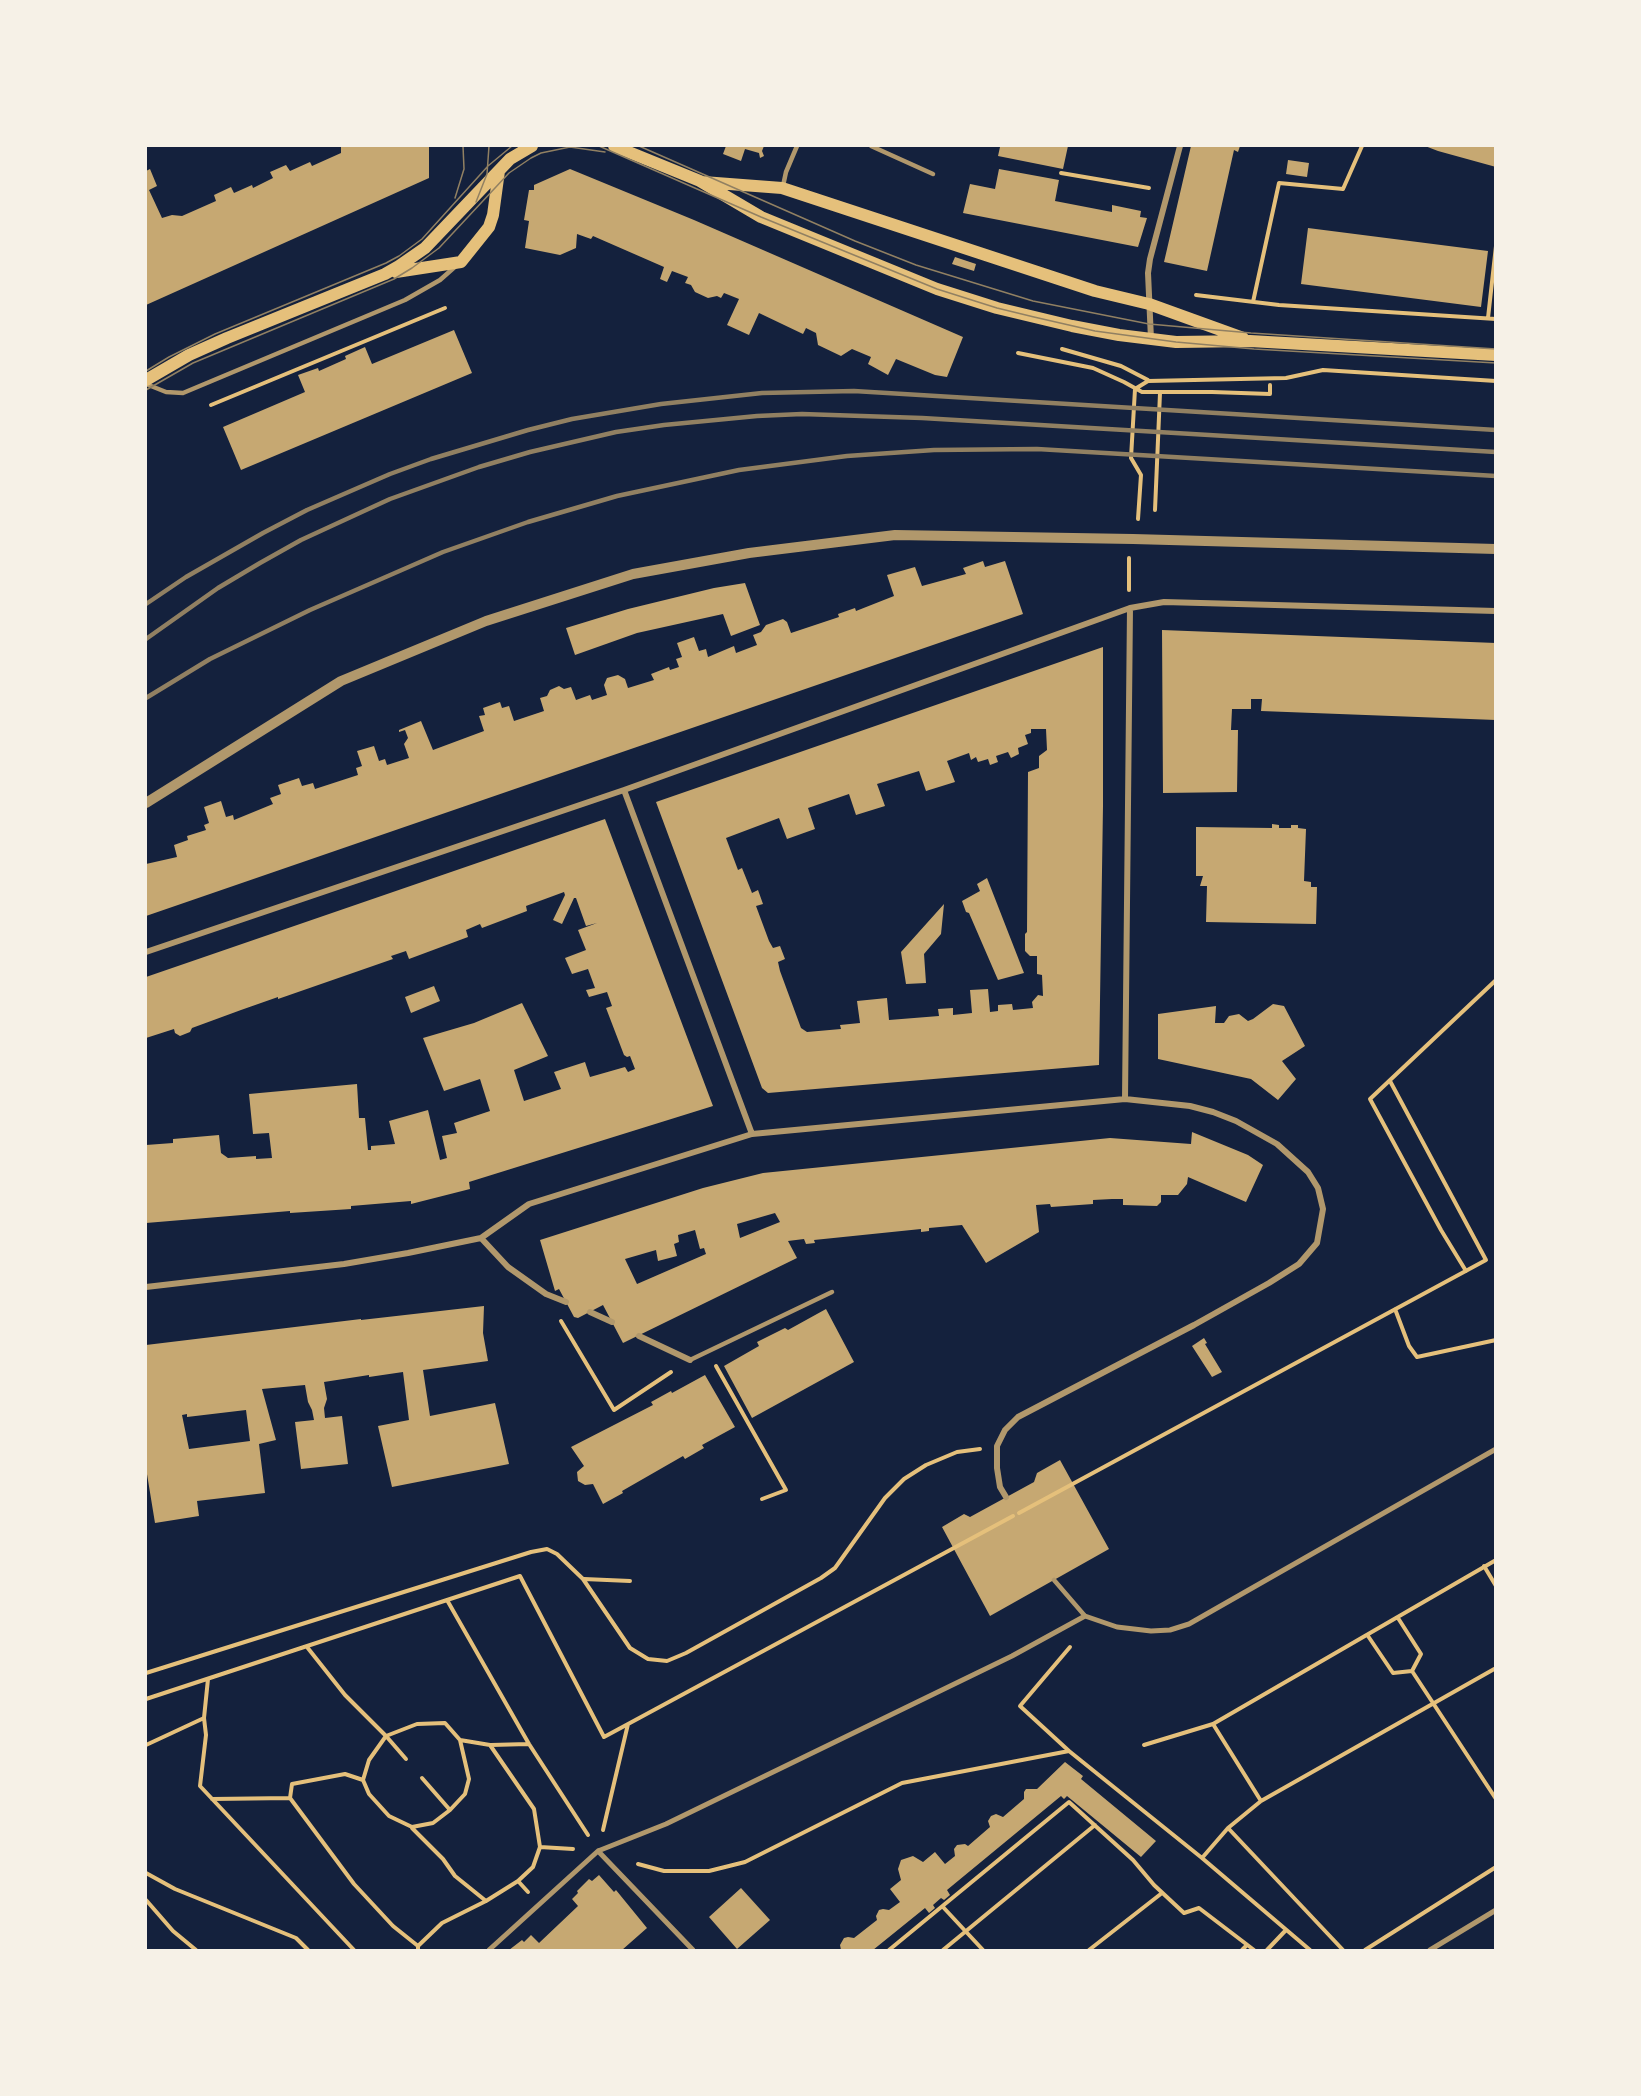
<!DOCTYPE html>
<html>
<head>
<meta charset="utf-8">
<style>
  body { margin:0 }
  #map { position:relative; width:1641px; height:2096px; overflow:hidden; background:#14213d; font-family:Signika,sans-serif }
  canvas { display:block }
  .frame { position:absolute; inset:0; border:147px solid #f6f1e7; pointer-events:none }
</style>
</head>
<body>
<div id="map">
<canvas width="1641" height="2096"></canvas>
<div class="frame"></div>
</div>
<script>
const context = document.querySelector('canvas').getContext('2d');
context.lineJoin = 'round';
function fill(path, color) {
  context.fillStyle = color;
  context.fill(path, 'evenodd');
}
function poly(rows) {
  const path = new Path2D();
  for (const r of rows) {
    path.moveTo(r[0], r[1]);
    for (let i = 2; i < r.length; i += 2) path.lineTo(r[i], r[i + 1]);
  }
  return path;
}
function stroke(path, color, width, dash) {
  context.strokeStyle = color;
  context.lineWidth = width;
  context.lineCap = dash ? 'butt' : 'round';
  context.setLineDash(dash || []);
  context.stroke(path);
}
fill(poly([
  [341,146,429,146,429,178,146,305,146,171,150,169,157,186,149,190,162,218,172,215,182,216,216,201,214,195,231,187,234,193,252,185,253,188,273,178,270,172,286,165,290,171,310,162,312,166,341,153],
  [726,146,764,146,762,151,764,156,760,158,759,153,745,149,741,161,723,154],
  [996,146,1068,146,1063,169,998,156,1000,147],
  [1191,146,1240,146,1238,152,1234,150,1207,271,1164,262],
  [1425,146,1496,146,1496,167,1438,151],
  [1288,160,1309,163,1307,177,1286,174],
  [570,169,694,220,963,337,947,377,935,375,896,359,888,375,868,364,871,357,852,349,841,356,818,345,816,333,806,328,803,334,759,313,749,335,727,325,739,299,724,293,721,298,717,296,708,298,695,292,691,285,685,283,688,277,672,271,667,282,660,279,664,267,593,236,591,239,577,234,576,248,560,255,525,248,529,221,524,220,529,190,534,190,534,185],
  [999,169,1059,180,1055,201,1112,212,1112,205,1141,211,1140,217,1147,218,1138,247,963,213,970,184,995,189],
  [1308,228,1488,251,1481,307,1301,284],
  [955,257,976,264,974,271,952,264],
  [454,330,472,373,241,470,223,427,305,392,298,375,318,368,319,371,346,359,345,356,365,347,372,364],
  [983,561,985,567,1005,561,1023,614,146,916,146,864,177,857,174,845,188,840,187,836,206,830,204,825,209,823,204,807,221,801,226,817,233,815,234,820,273,804,270,798,281,794,278,785,299,778,302,786,313,783,315,789,358,775,356,768,362,766,357,751,374,746,379,761,385,759,387,765,409,758,404,744,408,738,405,730,399,732,399,730,421,721,433,750,484,731,479,716,485,715,483,708,500,702,502,708,509,706,514,721,544,711,540,698,547,696,550,690,559,686,564,689,571,687,576,700,590,695,592,700,607,695,604,685,607,678,618,675,625,679,628,688,654,680,651,674,669,667,670,670,679,667,676,659,682,657,677,643,694,637,699,651,706,649,708,657,734,646,736,653,757,645,753,635,761,632,766,625,783,619,787,622,791,633,839,617,838,614,855,608,856,611,894,596,887,575,915,567,922,586,966,574,963,568],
  [745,583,760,625,731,636,723,614,637,633,575,655,566,628,628,609,714,588],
  [1162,630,1496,643,1496,720,1261,711,1262,699,1251,699,1251,709,1232,709,1231,730,1238,730,1237,792,1163,793],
  [1103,647,1103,806,1099,1065,768,1093,762,1088,656,802],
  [1031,729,1046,729,1047,750,1039,756,1039,768,1028,772,1027,932,1025,934,1025,951,1030,956,1037,956,1037,974,1042,975,1043,996,1038,995,1032,1002,1033,1008,1013,1010,1012,1004,998,1005,998,1011,990,1012,988,989,970,990,972,1013,953,1015,953,1008,938,1009,939,1016,889,1020,887,998,857,1001,860,1023,840,1025,841,1029,807,1032,801,1028,780,971,778,962,785,959,780,946,773,948,769,941,756,906,763,904,758,890,752,893,742,868,738,870,726,838,779,818,787,839,815,829,808,808,849,794,856,815,885,806,877,784,919,771,926,791,955,782,947,761,969,753,971,760,976,757,978,762,988,759,990,765,998,762,996,756,1008,752,1011,758,1019,754,1018,748,1028,744,1025,735,1031,733],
  [605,819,713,1106,469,1182,470,1189,411,1204,411,1201,351,1206,351,1209,290,1213,290,1211,146,1223,146,1145,173,1143,173,1139,219,1135,221,1153,228,1158,256,1156,256,1159,272,1158,269,1133,253,1134,249,1094,357,1084,359,1118,365,1118,368,1150,371,1150,371,1146,395,1144,389,1121,428,1110,440,1160,447,1158,442,1136,457,1133,454,1123,490,1111,480,1079,444,1091,423,1038,474,1023,522,1003,548,1056,514,1070,524,1101,561,1089,554,1072,585,1062,590,1077,625,1067,628,1072,635,1069,630,1056,627,1057,624,1055,606,1008,612,1006,607,992,589,997,586,990,595,988,588,969,572,974,565,958,586,950,578,930,597,923,586,926,576,898,574,898,562,924,553,920,565,895,564,892,526,906,527,911,482,928,480,924,466,930,468,937,409,959,406,951,391,956,393,959,278,999,278,997,241,1010,192,1028,190,1032,180,1036,175,1033,174,1029,146,1038,146,977],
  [1272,824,1279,825,1279,828,1291,828,1291,825,1298,825,1298,828,1306,829,1304,881,1311,882,1311,887,1317,887,1316,924,1206,922,1207,886,1200,886,1203,876,1196,876,1196,827,1272,828],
  [987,878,1024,973,998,980,969,913,966,912,962,901,980,891,977,884],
  [944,904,941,934,924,954,926,983,906,984,901,952],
  [434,986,440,1001,411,1013,405,997],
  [1273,1004,1284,1006,1305,1046,1282,1061,1296,1079,1278,1100,1251,1079,1158,1059,1158,1014,1216,1006,1215,1023,1224,1023,1229,1016,1239,1014,1248,1021,1253,1019],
  [1192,1132,1248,1155,1263,1165,1246,1202,1188,1177,1187,1184,1178,1195,1161,1195,1161,1202,1157,1206,1123,1205,1123,1199,1112,1199,1093,1200,1093,1204,1051,1207,1050,1204,1036,1205,1039,1232,986,1263,962,1225,929,1228,929,1231,921,1232,921,1229,814,1240,815,1243,806,1244,804,1239,788,1241,797,1258,623,1343,603,1305,578,1318,574,1317,559,1289,555,1291,540,1240,703,1188,763,1173,1110,1138,1191,1144],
  [775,1213,780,1222,740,1238,737,1224],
  [695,1230,700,1249,704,1248,706,1254,637,1284,625,1259,656,1250,658,1261,677,1256,674,1244,679,1242,678,1235],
  [484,1306,483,1333,488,1361,423,1370,430,1416,495,1403,509,1464,392,1487,378,1426,409,1420,403,1372,369,1377,369,1375,324,1382,327,1399,324,1408,325,1418,342,1416,348,1464,301,1469,295,1422,314,1420,312,1410,308,1402,305,1385,262,1389,276,1440,259,1444,265,1493,197,1501,199,1516,155,1523,146,1468,146,1345,361,1319,361,1320],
  [246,1410,250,1441,189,1449,182,1415,187,1414,187,1417],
  [826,1309,854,1362,752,1418,724,1366,759,1346,757,1342,785,1328,788,1330],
  [1204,1338,1207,1343,1205,1344,1222,1372,1212,1377,1192,1346],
  [705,1375,735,1427,702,1445,704,1448,685,1459,683,1456,622,1491,623,1493,603,1504,593,1484,585,1485,578,1481,577,1472,584,1466,571,1447,653,1405,651,1402,671,1391,672,1393],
  [1060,1460,1109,1549,990,1616,942,1527,964,1514,970,1517,1034,1482,1037,1473],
  [1065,1762,1083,1776,1081,1779,1156,1841,1141,1857,1067,1796,1064,1799,1061,1796,947,1890,950,1895,944,1900,941,1898,933,1905,935,1908,929,1913,925,1908,873,1950,841,1950,840,1945,844,1938,848,1937,854,1938,877,1920,876,1916,879,1910,883,1909,889,1910,900,1902,890,1889,901,1880,898,1869,901,1860,913,1856,923,1862,935,1852,945,1864,955,1856,954,1849,957,1845,965,1844,968,1846,990,1827,988,1821,991,1816,996,1814,1003,1817,1024,1799,1024,1792,1026,1789,1037,1789],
  [599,1875,614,1892,616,1890,647,1928,622,1950,509,1950,522,1940,524,1942,531,1935,539,1943,578,1906,572,1899,578,1893,577,1891,589,1879,592,1881],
  [741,1888,770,1920,737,1949,709,1917]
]), '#c6a872');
stroke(poly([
  [1061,173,1149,188],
  [1196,295,1279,305,1496,319],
  [1253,302,1279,183,1343,189,1362,146],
  [1488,318,1496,246],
  [1062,349,1121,366,1148,380],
  [1018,353,1093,368,1124,382,1142,392,1212,392,1270,394,1270,385],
  [211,405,445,308],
  [1155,510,1160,393],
  [1138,519,1141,475,1131,458,1135,389,1148,381,1286,378,1323,370,1496,381],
  [1129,590,1129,558],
  [1466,1271,1441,1230,1370,1099,1496,980],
  [1395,1309,1409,1346,1417,1357,1496,1340],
  [561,1321,614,1410,671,1372],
  [716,1366,786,1490,762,1499],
  [1019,1513,1486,1260,1390,1081],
  [1484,1566,1496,1586],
  [584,1579,630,1581],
  [447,1600,529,1744,588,1835],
  [1398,1618,1421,1654,1412,1671],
  [1368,1636,1393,1673,1412,1671,1496,1799],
  [307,1647,345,1695,386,1736,369,1760,363,1780,345,1774,292,1784,290,1798,354,1884,393,1926,418,1946],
  [146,1673,531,1552,547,1549,557,1554,583,1579,630,1648,648,1659,667,1661,686,1653,821,1578,835,1568,885,1498,904,1479,926,1465,957,1452,980,1449],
  [208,1679,204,1718,206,1735,200,1786,354,1950],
  [146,1699,520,1576,604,1737,1013,1516],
  [146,1745,204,1718],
  [491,1745,528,1744],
  [1144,1745,1213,1724],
  [1069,1751,1020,1706,1070,1647],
  [406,1759,386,1736,417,1724,445,1723,460,1740,490,1745,534,1809,540,1847,533,1867,518,1881,486,1901,442,1923,418,1946,418,1950],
  [422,1778,450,1810],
  [363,1780,369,1794,389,1816,412,1827,433,1823,450,1810,465,1794,469,1779,460,1740],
  [212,1799,290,1798],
  [1261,1801,1496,1668],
  [412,1828,443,1859,455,1876,486,1901],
  [603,1830,628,1724],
  [540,1847,573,1849],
  [1202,1858,1228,1828],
  [638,1864,664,1871,709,1871,745,1862,902,1783,1069,1751,1202,1858,1310,1950],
  [146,1873,175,1889,296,1938,308,1950],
  [518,1881,528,1892],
  [146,1900,173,1931,196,1950],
  [943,1907,983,1950],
  [889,1950,1069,1802,1133,1860,1154,1885,1184,1913,1199,1908,1254,1950],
  [943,1950,1095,1825],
  [1089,1950,1162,1893],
  [1242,1950,1247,1945],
  [1267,1950,1286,1930],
  [1343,1950,1228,1828,1261,1801,1213,1724,1496,1560],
  [1365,1950,1496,1867]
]), '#e5c07b', 4);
stroke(poly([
  [871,146,933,174],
  [783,186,786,172,797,146],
  [146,384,166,392,183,393,405,300,440,280,457,265],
  [690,1360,832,1292],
  [1054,1580,1085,1616]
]), '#b1986c', 4.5);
stroke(poly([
  [598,1851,693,1950],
  [489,1950,598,1851,666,1824,1012,1656,1085,1616,1117,1627,1151,1631,1170,1630,1189,1624,1496,1449],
  [1430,1950,1496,1910]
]), '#b1986c', 5);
stroke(poly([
  [1151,339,1148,273,1150,259,1180,146],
  [624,790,752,1134],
  [146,952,624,790,1130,608,1164,602,1496,611],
  [1125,1099,1130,608],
  [481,1238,508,1267,546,1294,566,1302],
  [146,1287,344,1264,408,1253,481,1238,529,1204,752,1134,1125,1099,1190,1106,1213,1112,1236,1121,1277,1144,1308,1172,1318,1188,1323,1209,1317,1243,1299,1264,1269,1283,1194,1325,1018,1417,1005,1430,997,1446,997,1468,1000,1487,1006,1497],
  [590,1312,612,1322],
  [639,1336,690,1360]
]), '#b1986c', 6);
stroke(poly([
  [146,803,341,681,486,621,633,574,749,553,895,535,1133,539,1496,549]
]), '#b1986c', 10);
stroke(poly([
  [614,146,700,181,761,217,937,289,997,308,1072,326,1119,335,1176,342,1250,341,1496,355],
  [703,182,782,188,1095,291,1149,304,1243,338],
  [396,272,461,262,489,227,493,215,499,171],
  [146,380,189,355,227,338,385,274,399,266,425,248,510,159,532,146]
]), '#e5c07b', 12);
stroke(poly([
  [599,146,761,217,937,289,997,308,1034,317,1095,331,1176,342,1254,349,1496,363],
  [639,146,855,241,916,265,1033,301,1149,324,1251,333,1496,349],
  [455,198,464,169,463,146],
  [476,202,487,174,489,146],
  [146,371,169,357,215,334,386,263,399,256,422,239,488,166,512,146],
  [146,390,193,363,394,279,412,268,439,248,509,173,531,158,541,153,570,147,605,152]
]), '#918062', 1.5);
stroke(poly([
  [146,604,186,577,263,533,307,510,390,474,431,459,528,430,572,419,661,404,762,393,854,391,1496,430],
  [146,639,218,588,260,563,301,540,390,499,479,467,530,452,616,432,664,425,757,416,802,414,922,418,1496,452],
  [146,698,210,659,310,610,443,552,528,522,617,496,739,470,847,456,934,450,1037,449,1496,476]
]), '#918062', 4.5);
</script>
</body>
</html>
